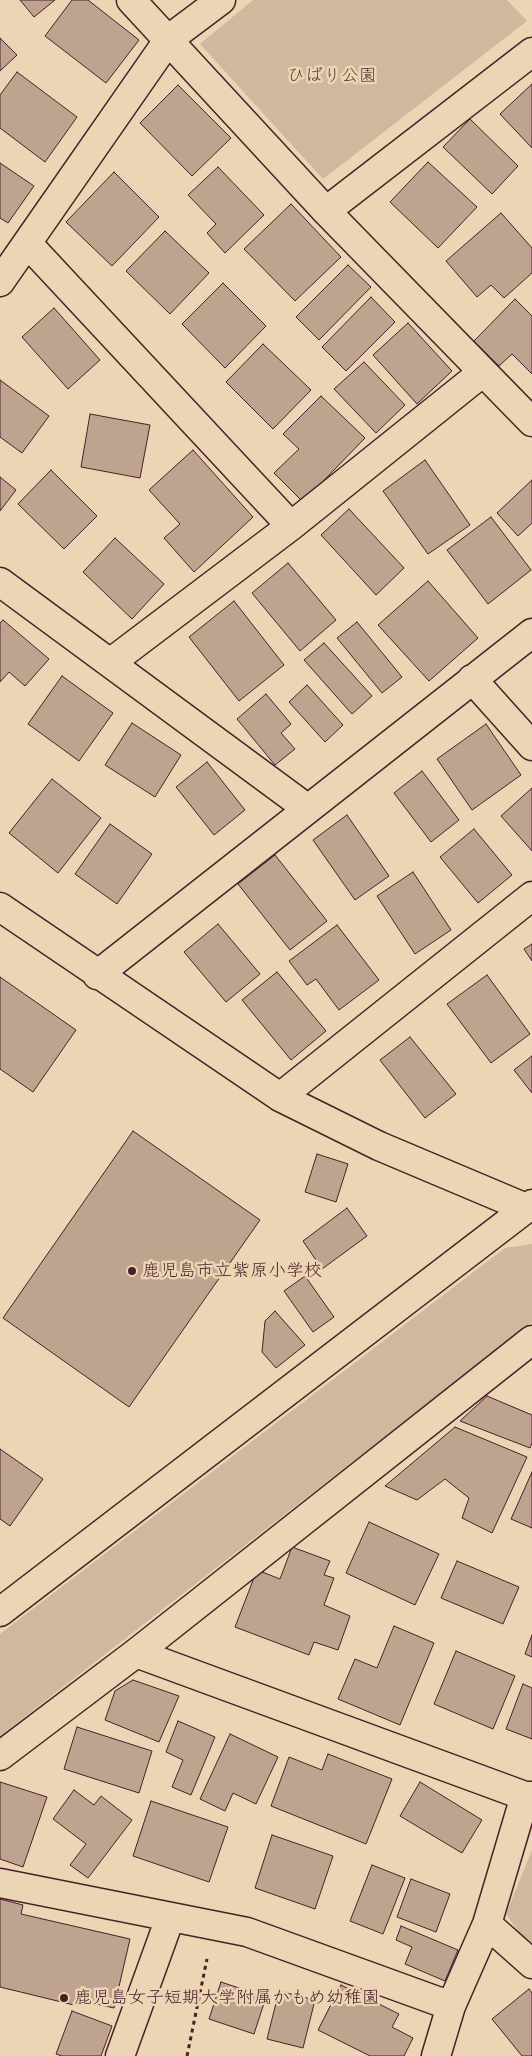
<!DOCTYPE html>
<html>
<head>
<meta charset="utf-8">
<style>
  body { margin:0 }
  canvas { display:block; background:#ebd5b4 }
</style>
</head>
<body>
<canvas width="532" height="2056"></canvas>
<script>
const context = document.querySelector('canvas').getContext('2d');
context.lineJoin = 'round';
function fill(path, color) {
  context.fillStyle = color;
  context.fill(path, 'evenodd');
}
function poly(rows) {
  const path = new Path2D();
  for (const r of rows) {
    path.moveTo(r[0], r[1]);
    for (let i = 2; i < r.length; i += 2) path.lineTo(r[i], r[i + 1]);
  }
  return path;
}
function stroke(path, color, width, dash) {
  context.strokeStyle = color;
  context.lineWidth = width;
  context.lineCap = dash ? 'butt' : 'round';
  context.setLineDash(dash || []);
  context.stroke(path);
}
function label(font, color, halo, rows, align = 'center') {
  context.font = font + ' Itim,"Klee One",sans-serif';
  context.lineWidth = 5;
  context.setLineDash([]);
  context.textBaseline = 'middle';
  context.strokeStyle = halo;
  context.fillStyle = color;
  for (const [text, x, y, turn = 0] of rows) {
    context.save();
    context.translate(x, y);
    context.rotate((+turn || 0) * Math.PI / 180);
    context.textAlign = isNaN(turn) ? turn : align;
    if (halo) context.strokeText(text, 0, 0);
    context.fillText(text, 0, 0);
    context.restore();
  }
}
fill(poly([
  [253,0,507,0,527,21,323,179,200,44],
  [532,1244,532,1322,0,1736,0,1634,505,1248],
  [532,1850,532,1942,519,1933,506,1914]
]), '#d0b79e');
const building = poly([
  [20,0,55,0,34,17,20,0],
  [72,0,88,0,139,40,106,83,45,36,72,0],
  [0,38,17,55,0,71,0,38],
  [17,72,77,117,45,162,0,128,0,95,17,72],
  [532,84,532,148,500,114,532,84],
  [178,85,231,138,192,176,140,123,178,85],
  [470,119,518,166,492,194,443,147,470,119],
  [428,162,477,207,438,248,390,202,428,162],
  [0,163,34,186,8,223,0,218,0,163],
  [218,167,264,215,225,253,207,233,216,224,188,195,218,167],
  [114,172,159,217,112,266,66,222,114,172],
  [291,204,341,257,295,301,244,249,291,204],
  [501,213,532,248,532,273,504,298,491,285,477,297,446,261,501,213],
  [165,231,209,273,170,314,126,271,165,231],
  [348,265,371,287,319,340,296,317,348,265],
  [223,283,266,326,225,368,182,324,223,283],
  [371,297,395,322,346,371,322,347,371,297],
  [515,299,532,316,532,374,512,354,499,366,474,341,515,299],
  [54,308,100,360,68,389,22,337,54,308],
  [408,323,452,371,417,404,373,355,408,323],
  [263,344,311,390,273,429,226,382,263,344],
  [364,362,405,405,376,433,334,389,364,362],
  [0,380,49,416,22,453,0,437,0,380],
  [321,396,365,438,303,502,274,473,299,449,283,434,321,396],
  [90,414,150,425,140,478,81,467,90,414],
  [193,450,253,517,194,572,164,538,180,524,149,490,193,450],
  [425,460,470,525,428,554,383,491,425,460],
  [51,470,97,516,64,549,18,504,51,470],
  [0,477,16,490,0,511,0,477],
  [532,480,532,523,518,536,497,513,532,480],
  [349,509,404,568,376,595,321,535,349,509],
  [491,517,531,570,488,604,447,550,491,517],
  [115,538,164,584,132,619,83,572,115,538],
  [288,563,336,620,300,651,252,593,288,563],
  [428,581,478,638,429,681,378,625,428,581],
  [234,601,284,665,239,701,189,637,234,601],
  [3,620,49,659,25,686,9,672,0,682,0,623,3,620],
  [357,622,402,677,382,693,337,638,357,622],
  [324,643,372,696,352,714,304,660,324,643],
  [62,676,113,713,79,761,28,724,62,676],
  [307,685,343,725,325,742,289,702,307,685],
  [266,694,291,724,281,733,295,749,275,765,237,719,266,694],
  [132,723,181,755,155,797,105,765,132,723],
  [486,724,521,775,472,810,437,759,486,724],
  [207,762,245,810,214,835,176,787,207,762],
  [422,771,459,820,431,842,394,793,422,771],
  [52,779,101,818,58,873,9,833,52,779],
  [532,788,532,851,501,816,532,788],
  [347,815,389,876,355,900,313,840,347,815],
  [110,824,152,854,117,904,75,874,110,824],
  [474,829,512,875,478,903,440,857,474,829],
  [275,855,327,921,290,950,238,884,275,855],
  [413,872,451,930,415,954,377,896,413,872],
  [218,924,260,974,226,1002,184,952,218,924],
  [337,925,379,980,339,1010,316,979,307,985,289,961,337,925],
  [532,944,532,961,524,949,532,944],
  [277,972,326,1031,291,1060,242,1000,277,972],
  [487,975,530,1034,491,1063,447,1004,487,975],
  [0,977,76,1030,33,1092,0,1069,0,977],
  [410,1037,456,1094,425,1118,380,1060,410,1037],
  [532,1056,532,1093,514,1070,532,1056],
  [133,1131,260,1220,129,1407,3,1318,133,1131],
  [317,1154,348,1164,336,1202,305,1192,317,1154],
  [347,1208,367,1236,322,1269,303,1241,347,1208],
  [305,1276,334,1317,313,1332,284,1291,305,1276],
  [275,1311,305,1345,276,1368,262,1352,265,1321,275,1311],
  [487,1396,532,1415,532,1443,530,1448,460,1421,487,1396],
  [455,1427,527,1457,492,1533,462,1518,469,1498,445,1479,417,1500,385,1486,455,1427],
  [0,1449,43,1479,10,1526,0,1519,0,1449],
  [532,1472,532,1528,511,1519,532,1472],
  [369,1522,439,1554,415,1605,346,1573,369,1522],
  [292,1547,330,1561,324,1575,334,1578,324,1605,350,1616,338,1650,314,1642,309,1655,235,1627,257,1570,280,1579,292,1547],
  [457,1561,519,1587,503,1624,441,1598,457,1561],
  [394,1626,434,1643,400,1725,338,1699,355,1659,377,1668,394,1626],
  [532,1635,532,1657,525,1654,532,1635],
  [456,1651,515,1676,493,1729,434,1704,456,1651],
  [133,1680,179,1696,159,1742,105,1720,115,1691,133,1680],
  [523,1684,532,1688,532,1739,506,1729,523,1684],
  [178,1721,215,1737,191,1795,172,1787,183,1760,166,1752,178,1721],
  [77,1727,152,1751,139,1793,64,1769,77,1727],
  [230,1734,278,1757,256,1804,233,1793,225,1811,200,1799,230,1734],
  [328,1754,392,1779,366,1844,271,1806,289,1757,322,1770,328,1754],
  [0,1782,47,1797,23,1867,0,1859,0,1782],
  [420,1782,482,1820,462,1853,400,1816,420,1782],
  [74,1790,94,1805,101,1796,132,1820,88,1878,70,1865,86,1844,53,1819,74,1790],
  [151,1801,228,1827,209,1882,133,1856,151,1801],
  [272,1835,333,1856,315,1909,255,1888,272,1835],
  [372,1865,405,1878,383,1934,350,1921,372,1865],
  [411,1879,450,1894,436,1932,397,1917,411,1879],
  [0,1899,23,1905,21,1914,130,1939,114,2008,79,2000,78,2006,0,1987,0,1899],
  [401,1926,458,1950,445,1981,405,1964,412,1947,396,1940,401,1926],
  [221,1982,266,1997,254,2034,209,2019,221,1982],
  [341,1985,399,2014,392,2027,413,2038,404,2056,370,2056,318,2030,341,1985],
  [529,1989,532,1993,532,2056,522,2056,492,2019,529,1989],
  [279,1991,315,2000,303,2048,267,2039,279,1991],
  [72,2011,112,2026,101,2056,62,2056,56,2054,72,2011]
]);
fill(building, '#bea38e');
stroke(building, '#4a1f2b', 1);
const minor = poly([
  [131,0,326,211,532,422],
  [326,211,532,52],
  [28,244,291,526],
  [0,282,169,39,221,0],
  [0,582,308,809],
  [110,663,291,526,483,372],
  [472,679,532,746],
  [0,907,280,1097,379,1146,526,1208,532,1208],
  [97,975,532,633],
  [280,1097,532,896],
  [0,1612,532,1204],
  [136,1653,525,1796,532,1796],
  [0,1756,136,1653,532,1340],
  [0,1883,247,1932,451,2006],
  [487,1924,532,1964],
  [120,2056,170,1918],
  [436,2056,451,2006,487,1924,525,1796]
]);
stroke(minor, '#4a1f2b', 31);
stroke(poly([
  [187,2056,207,1959]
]), '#4a1f2b', 3, [4, 4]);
stroke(minor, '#ebd5b4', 28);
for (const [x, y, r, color] of [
  [132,1271,5,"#4a1f2b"],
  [64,1998,5,"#4a1f2b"]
]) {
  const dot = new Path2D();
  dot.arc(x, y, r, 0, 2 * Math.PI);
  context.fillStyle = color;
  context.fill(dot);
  stroke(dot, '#ebd5b4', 2);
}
label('18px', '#5e363c', '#ebd5b4', [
  ["ひばり公園",332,76]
]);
label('18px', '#4a1f2b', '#ebd5b4', [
  ["鹿児島市立紫原小学校",142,1271],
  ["鹿児島女子短期大学附属かもめ幼稚園",74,1998]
], 'left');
</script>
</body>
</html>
